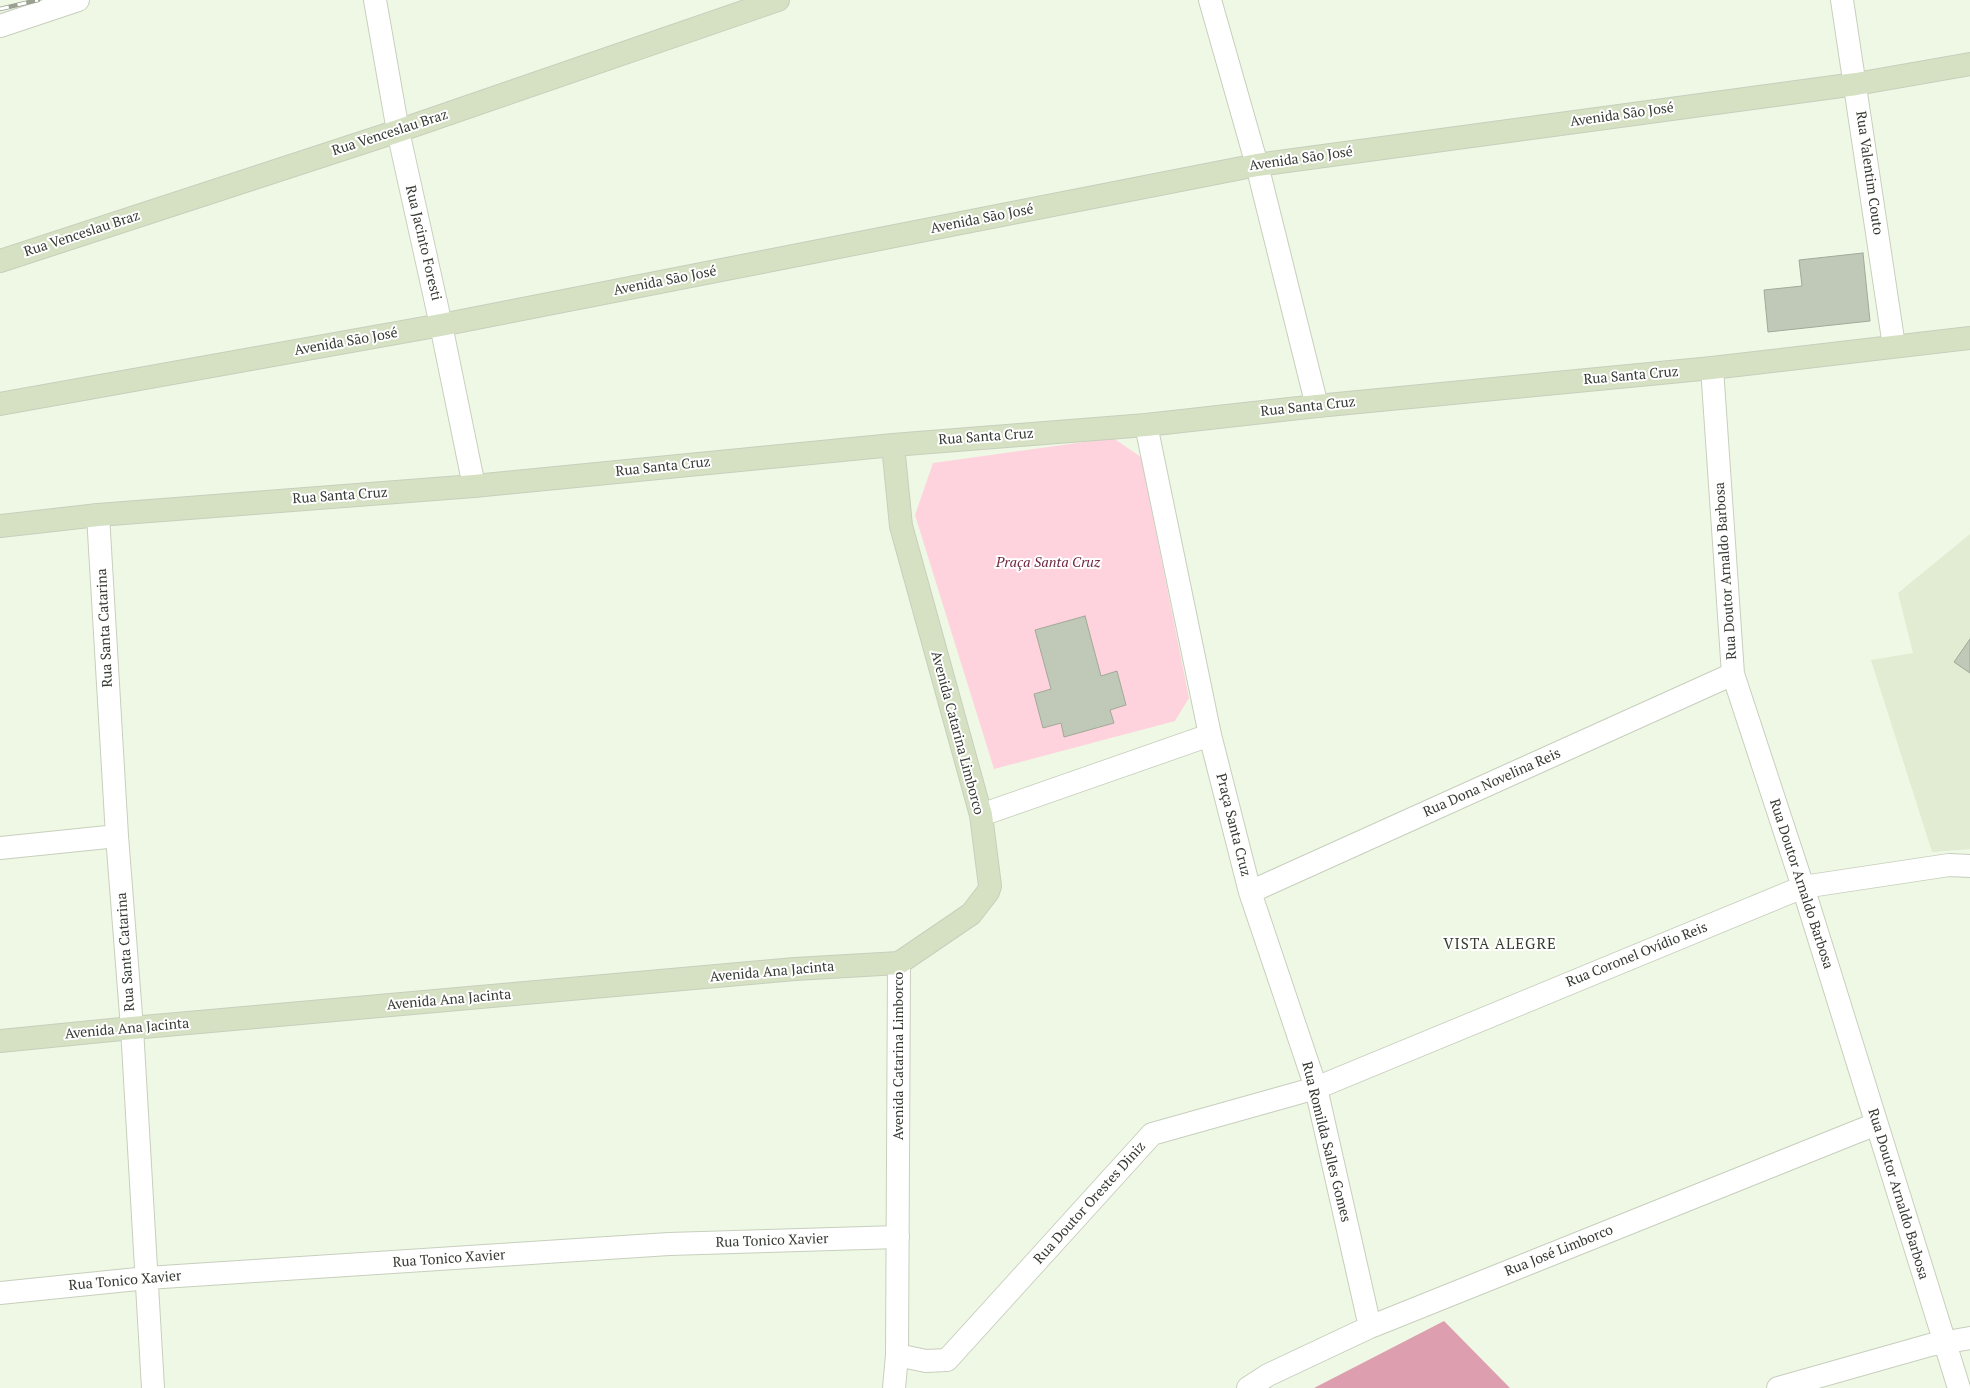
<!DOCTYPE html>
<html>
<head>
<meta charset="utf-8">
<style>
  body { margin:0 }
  canvas { display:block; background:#eff8e5 }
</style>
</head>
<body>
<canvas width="1970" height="1388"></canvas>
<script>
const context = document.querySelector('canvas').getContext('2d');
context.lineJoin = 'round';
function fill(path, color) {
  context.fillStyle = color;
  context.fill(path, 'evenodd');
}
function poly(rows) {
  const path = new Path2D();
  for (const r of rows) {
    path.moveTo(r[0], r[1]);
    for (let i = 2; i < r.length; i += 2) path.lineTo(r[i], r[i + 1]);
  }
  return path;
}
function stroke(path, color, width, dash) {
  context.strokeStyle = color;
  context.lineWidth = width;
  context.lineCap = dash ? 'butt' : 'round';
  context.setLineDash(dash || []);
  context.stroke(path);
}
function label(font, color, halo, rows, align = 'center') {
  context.font = font + ' "PT Serif",serif';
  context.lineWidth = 4;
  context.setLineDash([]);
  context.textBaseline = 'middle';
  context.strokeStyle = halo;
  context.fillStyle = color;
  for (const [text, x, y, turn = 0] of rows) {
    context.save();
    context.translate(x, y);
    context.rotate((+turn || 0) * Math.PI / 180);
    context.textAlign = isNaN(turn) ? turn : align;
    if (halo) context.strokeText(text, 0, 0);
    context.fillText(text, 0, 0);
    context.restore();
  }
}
fill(poly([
  [1970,534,1970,849,1932,852,1871,660,1913,653,1898,593]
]), '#e1ecd3');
fill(poly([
  [1113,438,1141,457,1189,698,1175,721,994,769,915,515,933,463]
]), '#fed3dd');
fill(poly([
  [1444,1321,1510,1388,1314,1388]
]), '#dd9faf');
const building = poly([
  [1863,253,1870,321,1768,332,1764,290,1802,286,1799,260,1863,253],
  [1085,616,1101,676,1117,671,1126,705,1110,710,1114,723,1064,737,1061,723,1043,728,1034,694,1051,689,1035,630,1085,616],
  [1970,639,1970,673,1954,662,1970,639]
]);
fill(building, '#c0c9b7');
stroke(building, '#a1a998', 1);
const minor = poly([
  [375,0,398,131,441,325,474,486],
  [1210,0,1257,165,1317,406],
  [1842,0,1894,346],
  [0,26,78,0],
  [1712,368,1733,674,1803,887,1959,1388],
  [1146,425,1210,735,1250,892,1316,1088,1370,1327],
  [98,515,117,836,132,1028,153,1388],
  [981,815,1210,735],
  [0,848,117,836],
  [1250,892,1733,674],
  [0,1293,147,1278,669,1244,898,1237],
  [897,1355,926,1361,947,1360,1152,1134,1316,1088,1803,887,1949,865,1970,866],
  [1248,1388,1268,1375,1370,1327,1876,1124],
  [1778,1388,1930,1345,1970,1338]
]);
const tertiary = poly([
  [894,1388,897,1355,899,963]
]);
const secondary = poly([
  [0,261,398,131,778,0],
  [0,404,441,325,1257,165,1856,84,1970,64],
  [0,526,98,515,474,486,893,445,1146,425,1317,406,1712,368,1970,338],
  [0,1041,132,1028,795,969,899,963,971,914,988,892,990,886,981,815,901,526,893,445]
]);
stroke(minor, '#c7cfbd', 24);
stroke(tertiary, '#c7cfbd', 24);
stroke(secondary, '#c7cfbd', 24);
stroke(minor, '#fff', 22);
stroke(tertiary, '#fff', 22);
stroke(secondary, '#d5e1c2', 22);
const rail = poly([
  [0,9,38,0]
]);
stroke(rail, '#9aa092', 4.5);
stroke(rail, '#fff', 3, [9]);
label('14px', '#373a33', '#fff', [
  ["Avenida São José",1622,115,-8],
  ["Rua Venceslau Braz",390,133,-18],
  ["Avenida São José",1301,159,-8],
  ["Rua Valentim Couto",1869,173,82],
  ["Avenida São José",982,219,-11],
  ["Rua Venceslau Braz",82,234,-18],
  ["Rua Jacinto Foresti",423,243,77],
  ["Avenida São José",665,281,-11],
  ["Avenida São José",346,342,-10],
  ["Rua Santa Cruz",1631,376,-5],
  ["Rua Santa Cruz",1308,407,-6],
  ["Rua Santa Cruz",986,437,-4],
  ["Rua Santa Cruz",663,467,-6],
  ["Rua Santa Cruz",340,496,-4],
  ["Rua Doutor Arnaldo Barbosa",1726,571,-94],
  ["Rua Santa Catarina",105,628,-93],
  ["Avenida Catarina Limborco",957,733,75],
  ["Rua Dona Novelina Reis",1492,783,-24],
  ["Praça Santa Cruz",1233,825,76],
  ["Rua Doutor Arnaldo Barbosa",1801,884,72],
  ["Rua Santa Catarina",126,952,-94],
  ["Rua Coronel Ovídio Reis",1637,955,-22],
  ["Avenida Ana Jacinta",772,972,-5],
  ["Avenida Ana Jacinta",449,1000,-5],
  ["Avenida Ana Jacinta",127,1029,-5],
  ["Avenida Catarina Limborco",899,1056,-90],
  ["Rua Romilda Salles Gomes",1326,1142,76],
  ["Rua Doutor Arnaldo Barbosa",1898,1194,73],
  ["Rua Doutor Orestes Diniz",1090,1203,-48],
  ["Rua Tonico Xavier",772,1241,-2],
  ["Rua José Limborco",1559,1251,-22],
  ["Rua Tonico Xavier",449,1259,-4],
  ["Rua Tonico Xavier",125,1281,-5]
]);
label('italic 14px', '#702741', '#fff', [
  ["Praça Santa Cruz",1048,563]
]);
context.letterSpacing = '1px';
label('15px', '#353c2d', '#fff', [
  ["VISTA ALEGRE",1500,945]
]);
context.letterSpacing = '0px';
</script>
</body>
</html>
